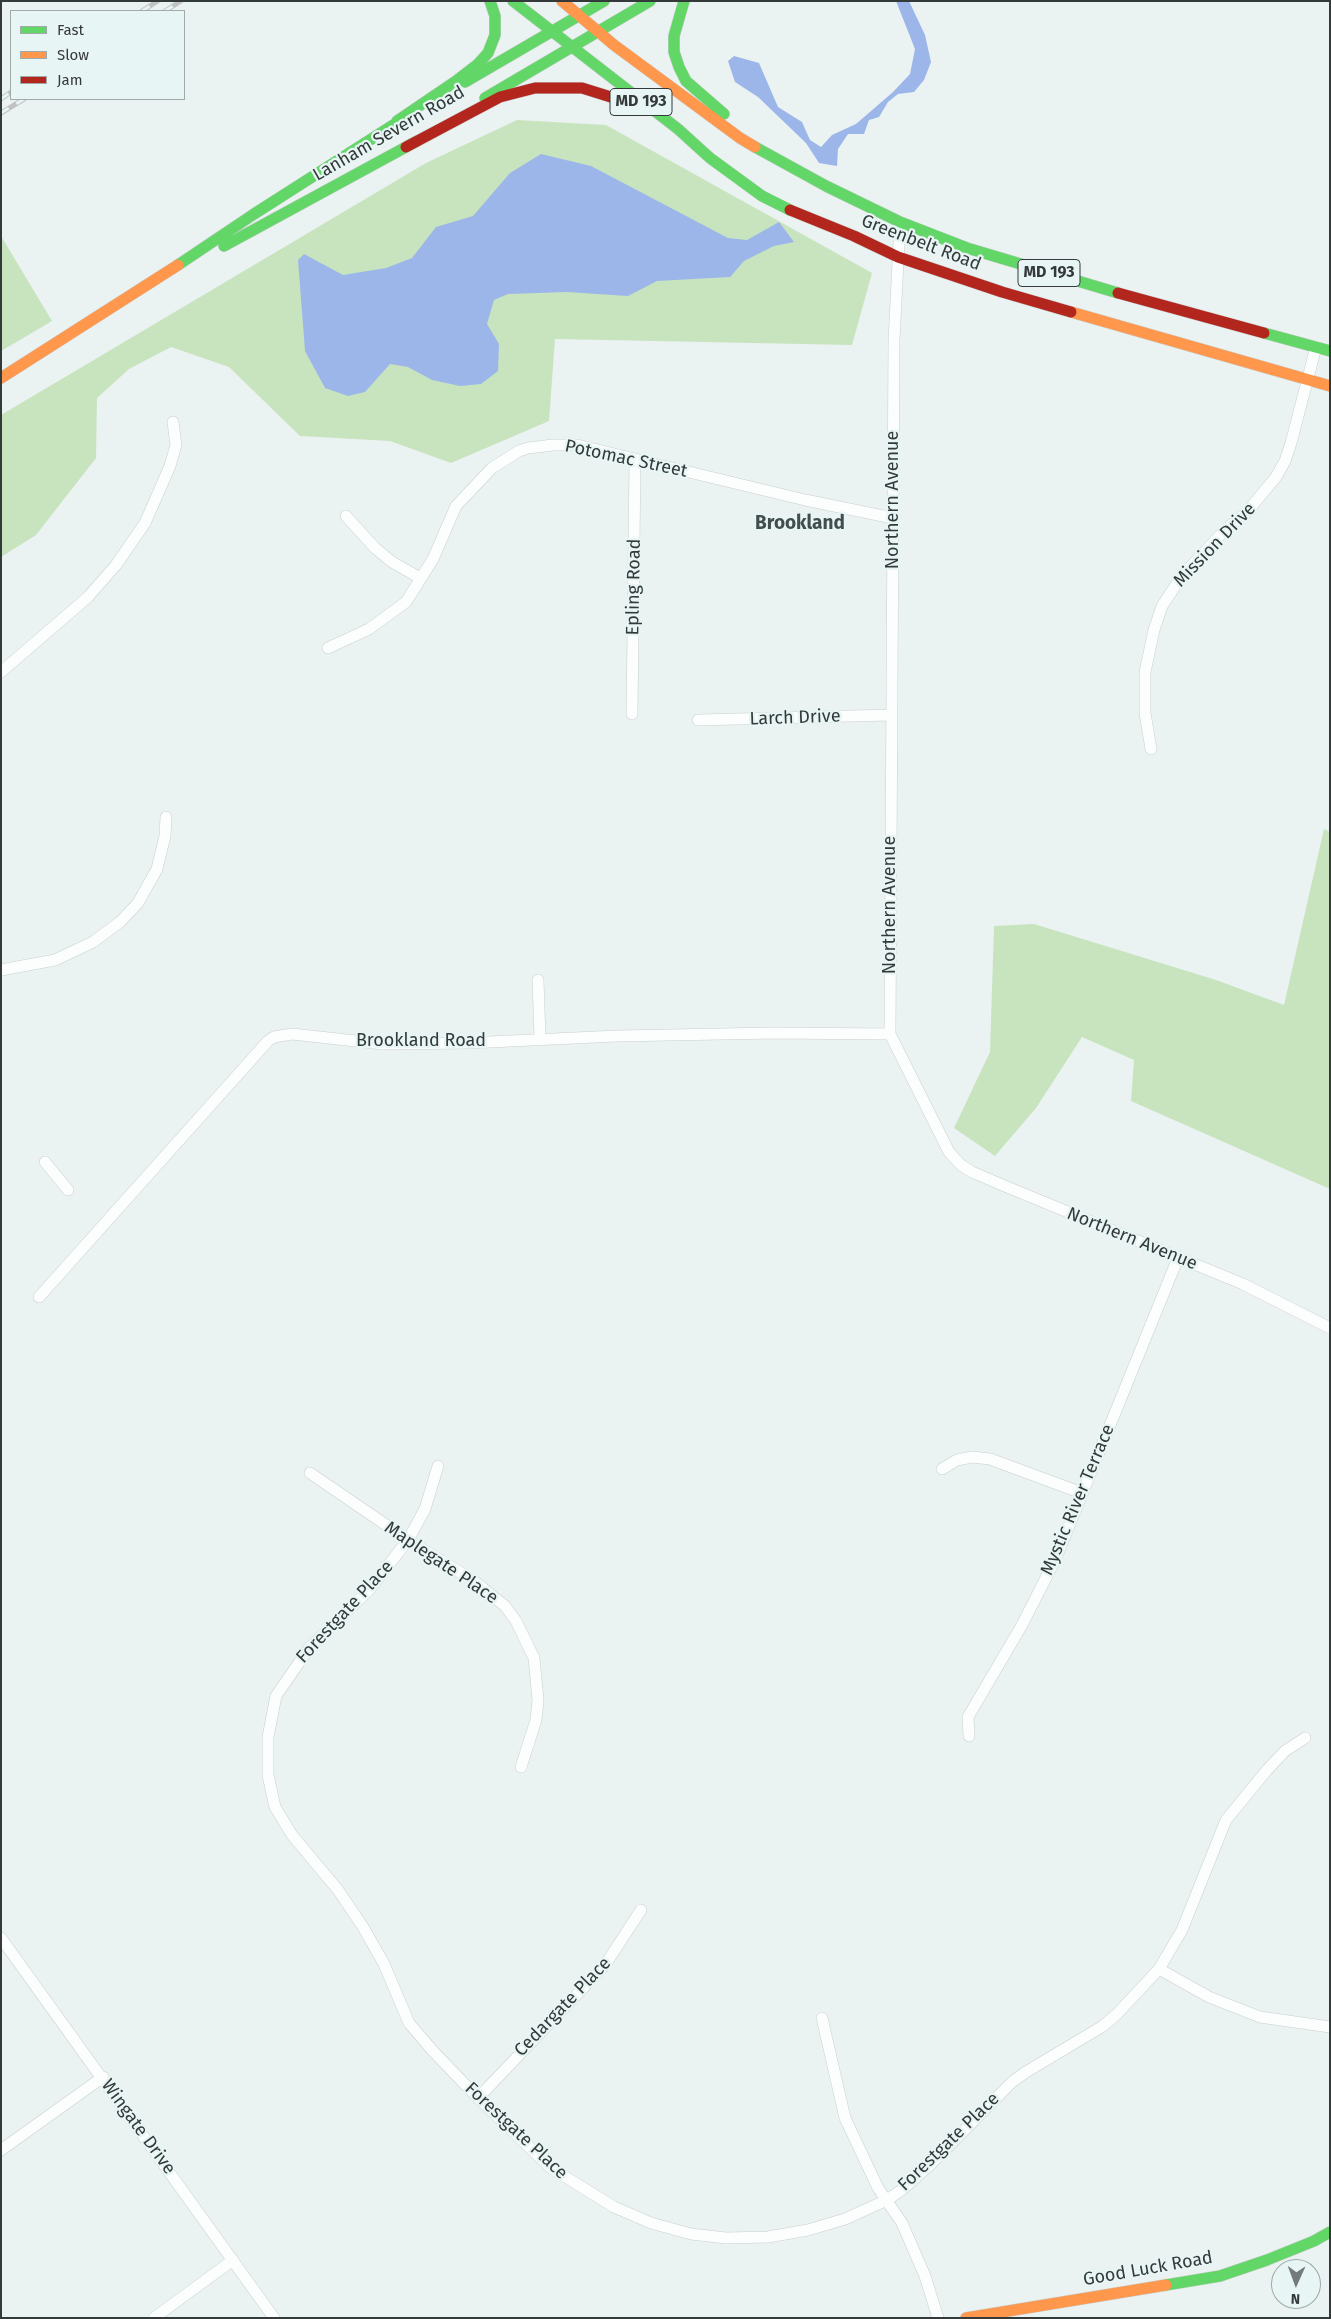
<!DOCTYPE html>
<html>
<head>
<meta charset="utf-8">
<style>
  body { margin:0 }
  #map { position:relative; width:1331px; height:2319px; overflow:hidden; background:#ebf2f2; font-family:"Fira Sans",sans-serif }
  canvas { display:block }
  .frame { position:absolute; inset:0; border:2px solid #343939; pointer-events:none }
  .legend { position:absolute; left:10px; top:10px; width:175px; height:90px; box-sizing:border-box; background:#e8f5f5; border:1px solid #a0aaaa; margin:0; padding:6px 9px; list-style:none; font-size:15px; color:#343939 }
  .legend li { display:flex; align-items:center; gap:10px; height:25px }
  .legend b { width:25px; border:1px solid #a0aaaa }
  .north { position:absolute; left:1271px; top:2259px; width:50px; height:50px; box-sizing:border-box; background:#e8f5f5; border:1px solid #a0aaaa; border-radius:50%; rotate:182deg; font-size:14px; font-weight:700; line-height:20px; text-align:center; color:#343939 }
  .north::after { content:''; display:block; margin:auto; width:18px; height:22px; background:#747a7a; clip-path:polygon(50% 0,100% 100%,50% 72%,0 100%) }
</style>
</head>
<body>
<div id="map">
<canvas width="1331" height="2319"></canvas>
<div class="frame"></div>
<ul class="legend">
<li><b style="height:6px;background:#63d668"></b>Fast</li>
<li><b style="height:6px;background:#ff974d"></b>Slow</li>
<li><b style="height:6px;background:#b3261e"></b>Jam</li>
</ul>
<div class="north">N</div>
</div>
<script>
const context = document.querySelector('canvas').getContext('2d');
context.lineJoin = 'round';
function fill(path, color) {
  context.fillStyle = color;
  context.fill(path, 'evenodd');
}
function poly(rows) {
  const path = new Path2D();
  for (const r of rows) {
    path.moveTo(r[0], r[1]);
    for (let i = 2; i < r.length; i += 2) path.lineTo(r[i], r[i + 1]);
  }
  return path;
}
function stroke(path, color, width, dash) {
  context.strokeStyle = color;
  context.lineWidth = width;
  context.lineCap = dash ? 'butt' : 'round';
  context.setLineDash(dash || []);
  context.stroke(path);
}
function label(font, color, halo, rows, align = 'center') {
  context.font = font + ' "Fira Sans",sans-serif';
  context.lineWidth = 4.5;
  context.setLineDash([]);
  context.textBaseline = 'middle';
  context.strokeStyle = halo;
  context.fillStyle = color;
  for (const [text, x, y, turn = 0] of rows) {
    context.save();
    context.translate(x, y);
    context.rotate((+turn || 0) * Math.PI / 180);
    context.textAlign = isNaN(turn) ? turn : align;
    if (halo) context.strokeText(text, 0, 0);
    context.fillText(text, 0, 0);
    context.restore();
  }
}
fill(poly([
  [517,120,606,125,872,273,852,345,555,339,549,421,451,463,390,441,300,436,229,367,171,347,129,369,97,398,96,458,36,535,1,557,1,415,426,163],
  [1,236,52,321,1,351],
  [1324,829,1330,832,1330,1189,1131,1101,1134,1060,1082,1037,1036,1108,995,1156,954,1128,990,1052,994,926,1034,924,1216,980,1284,1005]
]), '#c7e4bf');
fill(poly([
  [896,1,909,1,925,35,931,62,924,80,914,92,898,94,888,102,879,117,869,120,864,134,848,134,838,149,837,166,819,163,806,143,758,97,735,82,728,61,734,56,759,63,778,107,802,122,810,140,821,147,832,135,856,124,893,92,910,74,915,49],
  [541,154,591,166,728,238,747,240,779,222,794,242,774,246,744,261,730,277,657,281,628,296,567,292,508,294,494,300,487,324,499,344,498,371,481,384,460,386,432,380,408,367,390,364,365,392,348,396,325,388,305,351,298,260,304,254,343,275,386,268,412,258,436,227,473,216,510,173]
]), '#9db6ea');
const street = poly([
  [900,222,894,341,890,1034,949,1152,961,1165,972,1172,1007,1187,1243,1284,1330,1328],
  [346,516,375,548,392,562,420,578],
  [328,648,369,629,406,602,433,559,456,506,492,468,519,451,528,448,553,445,577,445,805,500,893,518],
  [1,672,88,597,116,565,145,523,170,466,176,445,173,422],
  [632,714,635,461],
  [698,720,891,715],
  [1151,749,1145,713,1145,672,1154,630,1162,606,1182,576,1224,531,1247,512,1276,477,1285,461,1291,443,1316,347],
  [1,970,55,960,93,942,120,922,138,903,157,869,165,836,166,817],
  [538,980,540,1038],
  [45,1162,68,1190],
  [39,1297,268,1041,274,1037,292,1034,383,1044,468,1043,617,1036,773,1033,890,1034],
  [438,1466,425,1509,408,1540,369,1590,309,1648,276,1696,268,1737,268,1775,275,1807,292,1835,338,1890,363,1927,384,1964,409,2023,432,2050,478,2098,551,2168,614,2207,651,2223,691,2234,726,2238,768,2237,808,2230,845,2219,887,2200,903,2189,931,2164,1012,2082,1026,2072,1103,2026,1117,2014,1159,1969,1182,1930,1226,1820,1267,1770,1285,1751,1305,1738],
  [942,1469,957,1460,972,1457,990,1459,1082,1493],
  [310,1473,408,1540,474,1581,505,1606,516,1621,534,1658,538,1700,536,1720,521,1767],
  [969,1736,968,1717,1022,1625,1056,1558,1178,1258],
  [1,1938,274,2318],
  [1159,1969,1209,1997,1260,2017,1330,2027],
  [822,2018,845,2118,878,2188,902,2223,925,2276,938,2318],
  [478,2098,605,1965,641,1910],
  [1,2150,103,2077],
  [154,2318,233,2260]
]);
const fast = poly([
  [513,1,678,129,710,158,762,196,790,210],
  [684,1,674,36,674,52,679,67,686,81,724,114],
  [465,82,604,1],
  [485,98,650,1],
  [397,121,456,81,478,64,488,53,495,35,495,16,490,1],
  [755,147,826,186,900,222,967,248,1118,293],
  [224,246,417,141],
  [178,265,254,214,409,115],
  [1264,333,1330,351],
  [1166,2285,1220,2276,1267,2260,1314,2241,1330,2232]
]);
const slow = poly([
  [562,1,614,45,740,138,755,147],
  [1071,312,1330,386],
  [1,378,178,265],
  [966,2318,1166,2285]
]);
const jam = poly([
  [406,147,500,97,535,88,582,88,614,98,640,110],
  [790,210,854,236,898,257,1002,292,1071,312],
  [1118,293,1264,333]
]);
stroke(street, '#c9cfcf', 12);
stroke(fast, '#c9cfcf', 12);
stroke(slow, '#c9cfcf', 12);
stroke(jam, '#c9cfcf', 12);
stroke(street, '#fcfdfd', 11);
stroke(fast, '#63d668', 11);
stroke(slow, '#ff974d', 11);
stroke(jam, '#b3261e', 11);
const rail = poly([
  [142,11,158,1],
  [165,11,181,1],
  [1,99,11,92],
  [1,113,24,99]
]);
stroke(rail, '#c1c3c3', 5);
stroke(rail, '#e8f5f5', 3, [9]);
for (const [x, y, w] of [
  [641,102,62],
  [1049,273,62]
]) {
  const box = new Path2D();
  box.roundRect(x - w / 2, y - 13.5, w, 27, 4);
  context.fillStyle = '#e8f5f5';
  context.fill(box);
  stroke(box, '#343939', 1);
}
label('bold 16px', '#343939', null, [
  ["MD 193",641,102],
  ["MD 193",1049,273]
]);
label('18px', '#343939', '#e8f5f5', [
  ["Lanham Severn Road",389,134,-30],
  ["Greenbelt Road",921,243,21],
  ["Potomac Street",626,459,12],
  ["Northern Avenue",893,500,-90],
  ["Mission Drive",1215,545,-46],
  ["Epling Road",634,587,-89],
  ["Larch Drive",795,718,-2],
  ["Northern Avenue",890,905,-90],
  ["Brookland Road",421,1041],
  ["Northern Avenue",1132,1239,22],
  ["Mystic River Terrace",1078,1500,-67],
  ["Maplegate Place",441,1563,34],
  ["Forestgate Place",345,1612,-47],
  ["Cedargate Place",563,2007,-46],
  ["Wingate Drive",138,2127,54],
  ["Forestgate Place",516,2131,43],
  ["Forestgate Place",949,2142,-44],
  ["Good Luck Road",1148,2269,-10]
]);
label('bold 19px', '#434d4e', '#e8f5f5', [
  ["Brookland",800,524]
]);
</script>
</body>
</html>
